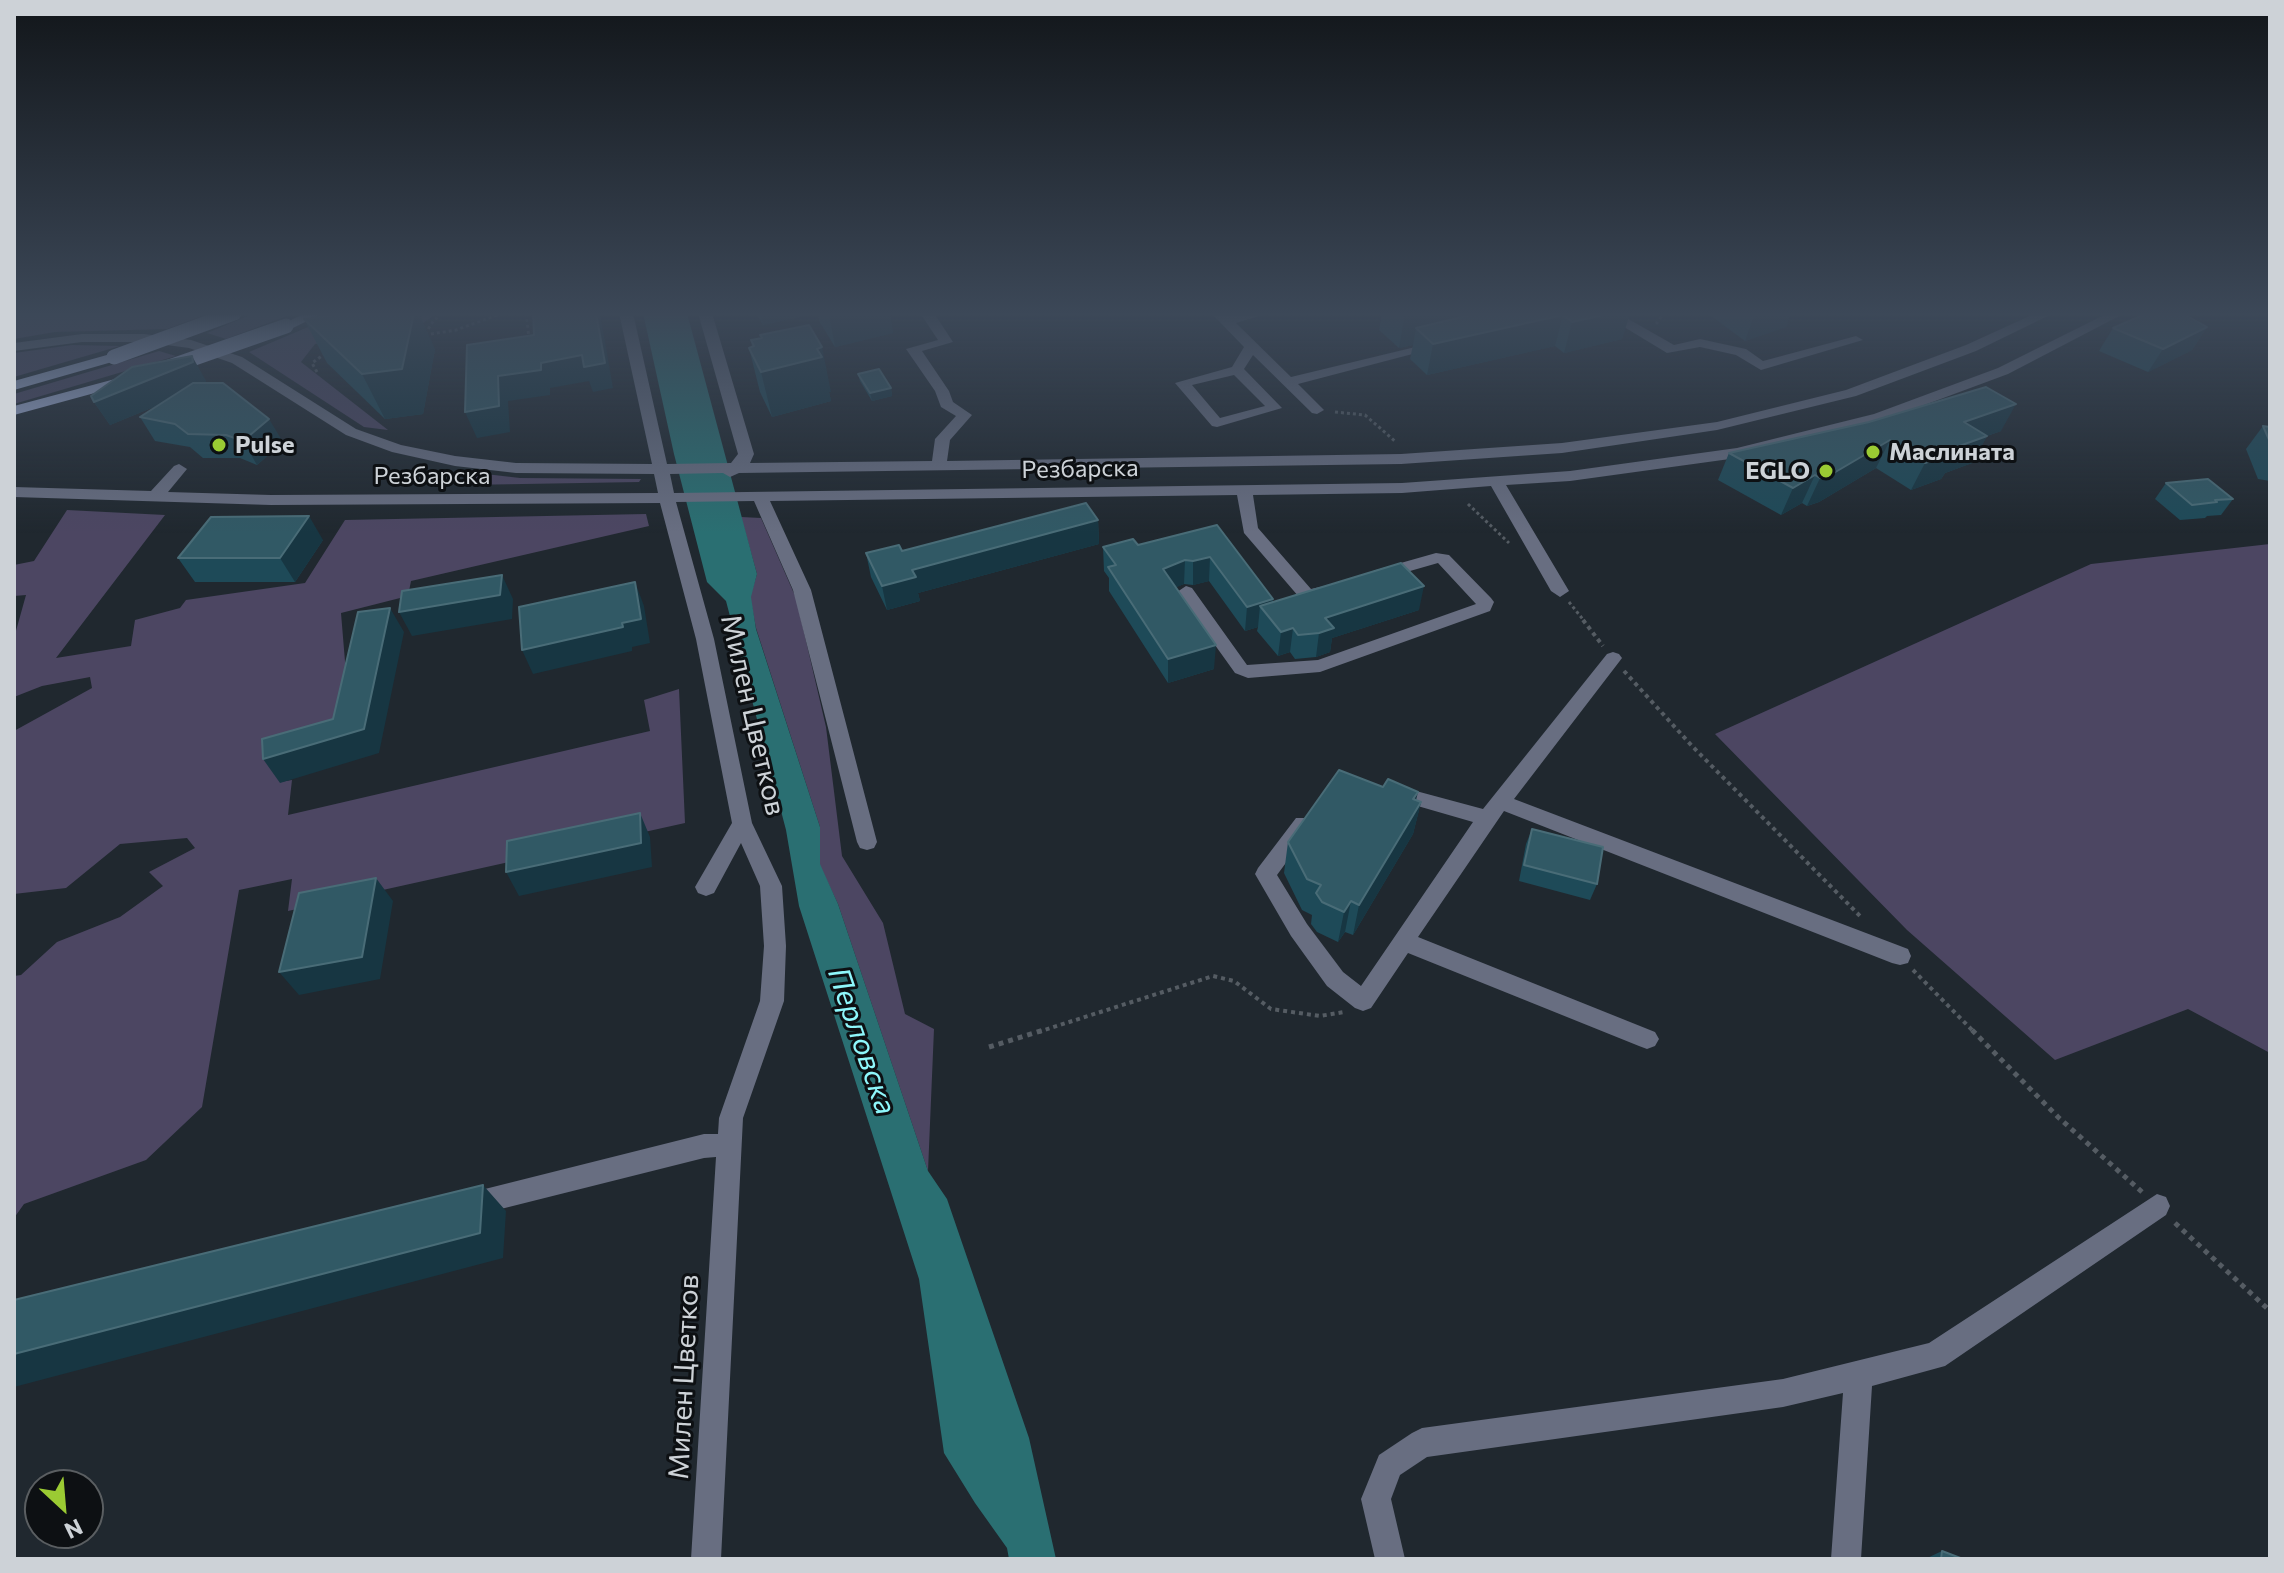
<!DOCTYPE html>
<html>
<head>
<meta charset="utf-8">
<style>
  body { margin:0 }
  #map { position:relative; width:2284px; height:1573px; overflow:hidden; background:#20282f; font-family:Commissioner,sans-serif }
  canvas { display:block }
  .frame { position:absolute; inset:0; border:16px solid #cdd2d7; pointer-events:none }
  .north { position:absolute; left:24px; top:1469px; width:80px; height:80px; box-sizing:border-box; background:#0d1013; border:2px solid #5a5e61; border-radius:50%; rotate:154deg; font-size:22px; font-weight:700; line-height:32px; text-align:center; color:#cdd2d7 }
  .north::after { content:''; display:block; margin:auto; width:28px; height:36px; background:#9bcb33; clip-path:polygon(50% 0,100% 100%,50% 72%,0 100%) }
</style>
</head>
<body>
<div id="map">
<canvas width="2284" height="1573"></canvas>
<div class="frame"></div>
<div class="north">N</div>
</div>
<script>
const context = document.querySelector('canvas').getContext('2d');
context.lineJoin = 'round';
function fill(path, color) {
  context.fillStyle = color;
  context.fill(path, 'evenodd');
}
function poly(rows) {
  const path = new Path2D();
  for (const r of rows) {
    path.moveTo(r[0], r[1]);
    for (let i = 2; i < r.length; i += 2) path.lineTo(r[i], r[i + 1]);
  }
  return path;
}
function stroke(path, color, width, dash) {
  context.strokeStyle = color;
  context.lineWidth = width;
  context.lineCap = dash ? 'butt' : 'round';
  context.setLineDash(dash || []);
  context.stroke(path);
}
function label(font, color, halo, rows, align = 'center') {
  context.font = font + ' Commissioner,sans-serif';
  context.lineWidth = 6;
  context.setLineDash([]);
  context.textBaseline = 'middle';
  context.strokeStyle = halo;
  context.fillStyle = color;
  for (const [text, x, y, turn = 0] of rows) {
    context.save();
    context.translate(x, y);
    context.rotate((+turn || 0) * Math.PI / 180);
    context.textAlign = isNaN(turn) ? turn : align;
    if (halo) context.strokeText(text, 0, 0);
    context.fillText(text, 0, 0);
    context.restore();
  }
}
fill(poly([
  [14,313,210,313,167,329,55,332,14,339],
  [255,313,295,313,226,339,207,333],
  [341,313,437,313,415,329,315,344,301,362,388,430,364,427,249,352],
  [72,345,120,346,14,377,14,353],
  [159,351,176,356,14,404,14,394],
  [468,472,520,478,641,479,639,482,465,485,468,478,463,476],
  [67,510,165,515,56,658,131,646,135,620,180,608,186,600,305,583,345,520,646,514,649,526,411,581,408,596,341,613,351,734,280,782,292,780,288,815,650,731,644,700,679,689,685,823,288,911,292,879,239,890,202,1107,146,1160,24,1204,14,1218,14,976,21,975,57,942,120,917,163,886,149,872,195,848,187,838,120,844,66,888,14,894,14,731,92,688,90,677,42,686,14,697,14,638,26,595,14,596,14,565,34,561],
  [741,517,761,518,796,598,826,727,842,856,883,923,905,1014,934,1029,928,1171,838,904,819,864,820,827,756,628,750,597,757,574],
  [2270,544,2270,1053,2188,1009,2055,1060,1907,930,1715,734,2091,564]
]), '#4c4662');
fill(poly([
  [643,313,687,313,757,574,751,597,756,629,820,827,820,864,838,904,928,1171,947,1199,1029,1438,1056,1559,1009,1559,1007,1548,975,1503,944,1453,919,1279,799,906,786,830,726,601,707,582,674,454]
]), '#2a6f72');
stroke(poly([
  [526,313,529,338],
  [1656,324,1664,313],
  [425,334,434,320,445,313],
  [425,335,456,330,503,313],
  [317,372,312,363,326,353],
  [1335,412,1365,415,1396,442],
  [1468,504,1509,543],
  [1569,602,1585,622]
]), '#555c63', 3, [3, 3]);
stroke(poly([
  [1583,620,1603,646],
  [1624,671,1692,746,1862,918],
  [1913,970,1974,1032],
  [1038,1032,1213,976,1234,981,1271,1009,1320,1016,1344,1012]
]), '#555c63', 4, [4, 4]);
stroke(poly([
  [1972,1030,2058,1117,2142,1192],
  [989,1047,1044,1030],
  [2175,1223,2270,1311]
]), '#555c63', 5, [5, 5]);
fill(poly([
  [619,313,633,313,667,464,731,463,738,454,698,313,712,313,754,454,750,463,932,461,935,439,956,416,941,407,935,391,906,349,938,340,920,313,934,313,953,342,922,351,949,391,953,402,972,415,950,440,947,461,1401,454,1562,443,1717,422,1846,390,1966,345,2036,313,2054,313,1976,351,1856,396,1717,430,1562,453,1401,464,739,473,730,477,723,473,670,474,674,493,1402,483,1570,471,1737,448,1874,414,1998,368,2108,313,2125,313,2008,374,1884,420,1737,458,1570,481,1506,485,1569,591,1560,597,1551,591,1491,486,1402,493,1253,495,1258,528,1311,589,1329,585,1338,591,1335,595,1314,601,1299,597,1244,533,1237,495,770,501,811,590,877,842,874,848,867,850,860,848,857,842,793,590,754,501,676,502,714,639,752,823,782,886,786,946,784,1001,743,1118,721,1559,691,1559,716,1157,704,1158,469,1217,460,1214,456,1205,460,1196,469,1193,704,1134,718,1134,719,1118,760,1001,764,946,760,886,741,843,714,893,706,896,698,893,695,887,732,823,696,639,660,503,271,505,14,497,14,487,151,491,174,466,179,464,187,469,168,492,271,495,658,493,654,474,516,473,455,466,392,452,346,435,232,363,189,348,144,342,82,342,14,351,14,343,82,334,144,334,191,340,242,357,356,429,401,445,455,456,516,463,652,464,619,313],
  [1211,313,1226,313,1229,316,1269,313,1236,323,1291,377,1436,342,1443,346,1298,384,1324,410,1317,414,1312,413,1253,355,1244,369,1282,408,1217,427,1212,426,1175,383,1232,367,1244,347,1211,313],
  [1234,375,1265,406,1220,418,1192,385,1234,375],
  [1601,313,1618,313,1674,345,1700,339,1746,349,1763,361,1856,336,1863,340,1761,370,1736,355,1700,347,1667,353,1601,313],
  [1436,553,1449,555,1491,598,1494,602,1490,611,1320,672,1248,678,1235,673,1177,592,1186,586,1192,588,1247,665,1318,660,1476,604,1438,563,1382,579,1373,574,1376,570,1436,553],
  [1613,652,1619,654,1622,658,1619,662,1514,799,1908,949,1911,956,1908,963,1900,965,1892,963,1504,811,1418,937,1655,1032,1659,1039,1655,1046,1647,1049,1639,1046,1408,953,1371,1008,1363,1011,1355,1008,1327,986,1291,936,1255,874,1258,868,1296,818,1310,818,1313,824,1310,830,1277,875,1307,924,1343,972,1361,986,1473,822,1383,796,1380,791,1383,786,1390,784,1483,809,1607,654,1613,652],
  [2157,1194,2166,1197,2170,1206,2166,1215,1945,1366,1872,1386,1861,1559,1831,1559,1843,1393,1783,1407,1427,1457,1400,1475,1391,1499,1405,1559,1375,1559,1361,1499,1379,1455,1412,1433,1422,1428,1783,1379,1929,1343,2157,1194]
]), '#686e81');
fill(poly([
  [305,313,323,313,291,329,279,326,305,313],
  [114,353,121,357,119,360,14,390,14,381,114,353],
  [130,375,135,376,135,382,14,415,14,406,130,375]
]), '#a9b6de');
stroke(poly([
  [114,357,234,313],
  [169,367,286,326]
]), '#a9b6de', 15);
fill(poly([
  [756,313,808,313,809,315,763,325],
  [818,313,890,313,893,333,835,347,819,321],
  [1382,313,1630,313,1622,339,1564,353,1555,346,1427,375,1410,359,1413,345,1399,348,1379,330],
  [1707,313,1791,313,1786,327,1745,341],
  [304,319,435,349,423,414,385,419,327,363],
  [2207,327,2192,350,2148,372,2099,351,2113,328],
  [760,335,831,392,829,392,831,401,772,417,760,392,749,348,752,347,751,340,761,338],
  [858,374,891,388,892,396,872,401,860,381],
  [205,379,206,383,283,442,257,465,240,458,203,458,190,447,155,441,140,417,161,404,110,425,94,402],
  [2263,426,2270,427,2270,481,2258,479,2246,449],
  [2001,431,1987,436,1972,463,1945,473,1941,479,1911,490,1876,468,1819,502,1807,506,1802,503,1781,515,1718,480,1729,453],
  [2166,483,2233,499,2221,515,2207,516,2205,518,2180,520,2155,499],
  [1098,520,1099,544,918,593,920,601,887,610,871,577,866,553,902,551],
  [1217,525,1273,599,1273,602,1419,610,1332,638,1330,652,1316,657,1295,659,1290,652,1278,656,1257,631,1258,627,1245,631,1209,581,1193,585,1184,584,1176,587,1214,669,1168,683,1109,591,1109,578,1104,571,1103,547,1138,545],
  [323,540,295,582,195,582,178,558],
  [1416,800,1421,802,1413,834,1353,935,1345,932,1338,942,1317,932,1311,924,1312,915,1302,910,1284,873,1288,842],
  [1532,829,1597,884,1590,900,1519,881,1526,844],
  [1942,1551,1963,1559,1925,1559]
]), '#1e4a58');
fill(poly([
  [414,313,419,313,435,349,423,414,385,419,362,374],
  [596,313,600,313,613,388,593,392,589,381,550,388,550,395,508,401,510,432,477,438,465,412,498,376,541,363,582,355],
  [760,313,808,313,809,315,763,325],
  [829,313,890,313,893,333,835,347],
  [1405,313,1512,313,1416,328,1413,345,1399,348],
  [1612,313,1630,313,1622,339,1564,353,1572,322],
  [1755,313,1791,313,1786,327,1745,341],
  [1563,315,1555,346,1427,375,1433,344],
  [2207,327,2192,350,2148,372,2163,349],
  [822,347,831,392,829,392,831,401,772,417,761,372],
  [192,356,205,379,207,385,110,425,94,402],
  [891,388,892,396,872,401,870,393],
  [2016,404,2001,431,1949,449,1964,422],
  [269,419,283,442,257,465,243,441],
  [1987,436,1972,463,1945,473,1941,479,1911,490,1925,463,1951,449],
  [1890,440,1876,468,1819,502,1807,506,1820,478],
  [1815,475,1802,503,1781,515,1793,488],
  [309,516,323,540,295,582,280,558],
  [1098,520,1099,544,918,593,920,601,887,610,882,586,912,570],
  [1210,557,1209,581,1193,585,1193,561],
  [1185,560,1184,584,1163,593,1163,569],
  [502,575,513,599,512,619,412,636,399,612],
  [635,582,644,606,650,643,632,647,632,651,533,674,522,650,622,623],
  [1424,586,1419,610,1332,638,1330,652,1316,657,1319,633,1325,618],
  [1273,599,1271,621,1260,606,1258,627,1245,631,1247,607],
  [390,608,404,632,379,753,280,783,263,759,364,729],
  [1293,628,1290,652,1278,656,1281,632],
  [1216,645,1214,669,1168,683,1168,659],
  [1418,792,1412,817,1421,802,1413,834,1353,935,1359,905],
  [640,813,650,837,652,867,519,896,506,872],
  [376,878,393,901,380,979,299,995,279,972],
  [1351,901,1345,932,1338,942,1344,912],
  [483,1185,506,1211,503,1258,14,1387,14,1354]
]), '#173642');
const building = poly([
  [351,313,414,313,402,369,362,374,304,319,351,313],
  [533,313,596,313,605,363,584,367,582,355,541,363,541,370,498,376,499,406,465,412,467,345,534,335,533,313],
  [1479,313,1612,313,1572,322,1563,315,1433,344,1416,328,1479,313],
  [2147,313,2182,313,2207,327,2163,349,2113,328,2147,313],
  [809,325,822,347,817,349,822,357,761,372,749,348,754,346,751,340,762,338,760,335,809,325],
  [192,356,193,362,94,402,91,396,132,367,192,356],
  [879,369,891,388,870,393,858,374,879,369],
  [193,383,223,383,269,419,243,441,226,435,188,434,175,424,140,417,193,383],
  [1986,387,2016,404,1964,422,1987,436,1951,449,1956,452,1925,463,1890,440,1832,474,1820,478,1815,475,1793,488,1729,453,1869,422,1986,387],
  [2263,426,2270,427,2270,442,2263,426],
  [2208,479,2233,499,2215,500,2217,502,2192,505,2166,483,2208,479],
  [1086,503,1098,520,912,570,916,577,882,586,866,553,899,545,902,551,1086,503],
  [309,516,280,558,178,558,211,517,309,516],
  [1217,525,1273,599,1247,607,1210,557,1193,561,1185,560,1163,569,1216,645,1168,659,1108,567,1116,565,1103,547,1133,539,1138,545,1217,525],
  [1401,563,1424,586,1325,618,1334,628,1319,633,1298,635,1293,628,1281,632,1260,606,1401,563],
  [502,575,500,595,399,612,402,591,502,575],
  [635,582,641,619,622,623,623,627,522,650,519,607,635,582],
  [390,608,364,729,263,759,262,739,333,719,358,612,390,608],
  [1339,770,1383,787,1388,779,1418,792,1413,799,1421,802,1359,905,1351,901,1344,912,1322,902,1316,893,1321,885,1307,879,1288,842,1339,770],
  [640,813,641,843,506,872,507,841,640,813],
  [1532,829,1603,847,1597,884,1524,865,1532,829],
  [376,878,362,957,279,972,299,893,376,878],
  [483,1185,480,1233,14,1354,14,1300,483,1185],
  [1942,1551,1963,1559,1941,1559,1942,1551]
]);
fill(building, '#315965');
stroke(building, '#496c77', 2);
const sky = context.createLinearGradient(0, 0, 0, 533);
sky.addColorStop(0, '#12161a');
sky.addColorStop(0.59, '#3c4858');
sky.addColorStop(1, '#3c485800');
context.fillStyle = sky;
context.fillRect(0, 0, 2284, 533);
for (const [x, y, r, color] of [
  [219,445,8,"#9bcb33"],
  [1873,452,8,"#9bcb33"],
  [1826,471,8,"#9bcb33"]
]) {
  const dot = new Path2D();
  dot.arc(x, y, r, 0, 2 * Math.PI);
  context.fillStyle = color;
  context.fill(dot);
  stroke(dot, '#0d1013', 3);
}
label('bold 24px', '#cdd2d7', '#0d1013', [
  ["Pulse",235,445],
  ["Маслината",1889,452],
  ["EGLO",1810,471,"right"]
], 'left');
label('24px', '#cdd2d7', '#0d1013', [
  ["Резбарска",1080,469,-1],
  ["Резбарска",432,476]
]);
label('28px', '#cdd2d7', '#0d1013', [
  ["Милен Цветков",753,715,77],
  ["Милен Цветков",684,1377,-87]
]);
label('italic 30px', '#8ef7fb', '#0d1013', [
  ["Перловска",862,1041,71]
]);
</script>
</body>
</html>
